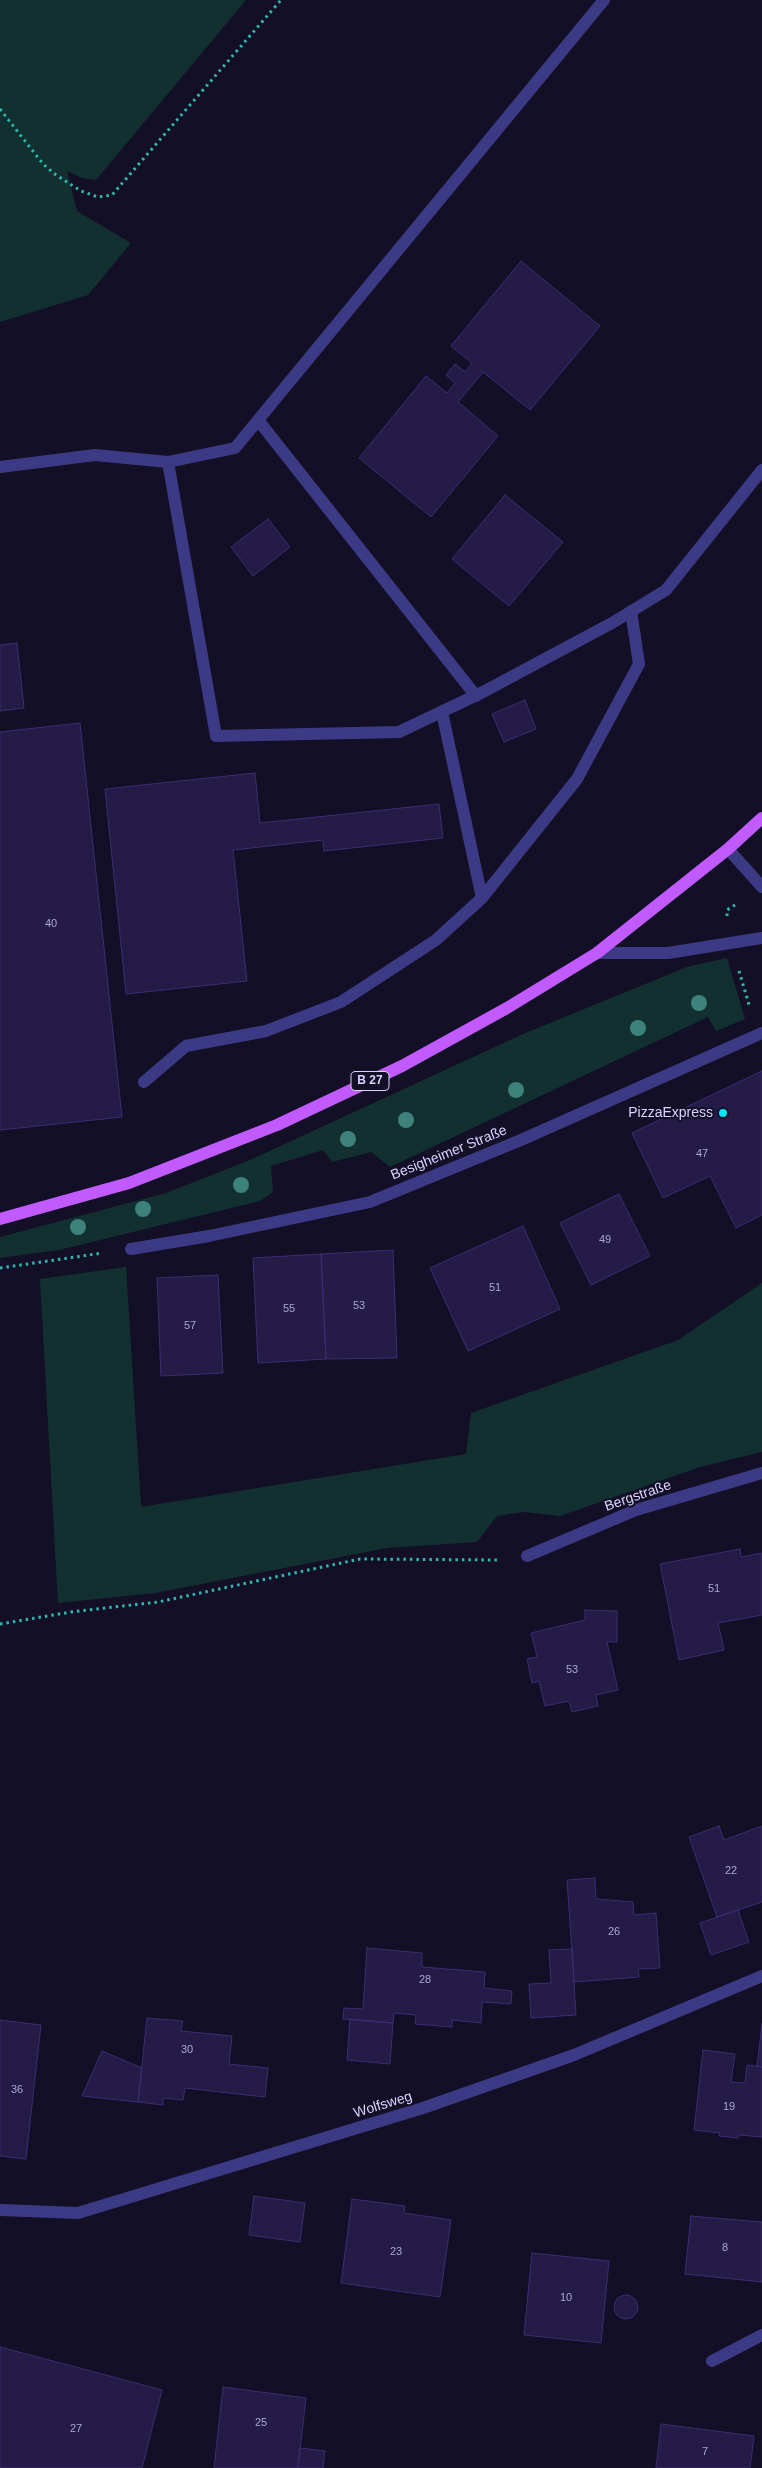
<!DOCTYPE html>
<html>
<head>
<meta charset="utf-8">
<style>
  body { margin:0 }
  canvas { display:block; background:#130f26 }
</style>
</head>
<body>
<canvas width="762" height="2468"></canvas>
<script>
const context = document.querySelector('canvas').getContext('2d');
context.lineJoin = 'round';
function fill(path, color) {
  context.fillStyle = color;
  context.fill(path, 'evenodd');
}
function poly(rows) {
  const path = new Path2D();
  for (const r of rows) {
    if (r.length === 3) {
      path.moveTo(r[0] + r[2], r[1]);
      path.arc(r[0], r[1], r[2], 0, 2 * Math.PI);
      continue;
    }
    path.moveTo(r[0], r[1]);
    for (let i = 2; i < r.length; i += 2) path.lineTo(r[i], r[i + 1]);
  }
  return path;
}
function stroke(path, color, width, dash) {
  context.strokeStyle = color;
  context.lineWidth = width;
  context.lineCap = dash ? 'butt' : 'round';
  context.setLineDash(dash || []);
  context.stroke(path);
}
function label(font, color, halo, rows, align = 'center') {
  context.font = font + ' Arial,sans-serif';
  context.lineWidth = 4;
  context.setLineDash([]);
  context.textBaseline = 'middle';
  context.strokeStyle = halo;
  context.fillStyle = color;
  for (const [text, x, y, turn = 0] of rows) {
    context.save();
    context.translate(x, y);
    context.rotate((+turn || 0) * Math.PI / 180);
    context.textAlign = isNaN(turn) ? turn : align;
    if (halo) context.strokeText(text, 0, 0);
    context.fillText(text, 0, 0);
    context.restore();
  }
}
fill(poly([
  [0,0,246,0,96,180,82,178,67,171,77,211,131,243,88,295,0,322],
  [727,958,745,1019,716,1031,708,1017,390,1167,371,1152,332,1162,323,1150,271,1166,273,1192,260,1201,59,1250,0,1258,0,1237,166,1193,250,1160,523,1034,687,967],
  [126,1267,141,1507,466,1454,471,1413,678,1340,762,1283,762,1452,700,1467,560,1516,524,1512,497,1516,477,1542,387,1548,155,1593,58,1603,40,1279]
]), '#12302f');
const building = poly([
  [521,261,600,326,530,410,483,372,458,402,498,436,431,517,359,458,426,376,447,393,455,383,446,375,455,364,465,372,472,363,451,346,521,261],
  [505,495,563,542,509,606,452,559,505,495],
  [268,519,290,547,253,576,231,547,268,519],
  [17,643,24,708,0,711,0,645,17,643],
  [525,700,536,729,504,742,492,714,525,700],
  [80,723,122,1117,0,1130,0,732,80,723],
  [255,773,260,823,439,804,443,838,324,851,323,840,233,850,247,981,126,994,105,789,255,773],
  [762,1071,762,1215,736,1228,710,1176,663,1198,632,1133,762,1071],
  [619,1194,650,1256,591,1285,560,1223,619,1194],
  [523,1226,560,1309,468,1351,430,1268,523,1226],
  [393,1250,397,1358,326,1359,321,1254,393,1250],
  [321,1254,326,1359,258,1363,253,1258,321,1254],
  [218,1275,223,1373,161,1376,157,1278,218,1275],
  [740,1549,741,1557,762,1553,762,1615,718,1623,724,1650,679,1660,660,1564,740,1549],
  [585,1610,617,1611,617,1642,607,1642,618,1690,596,1695,598,1706,572,1712,569,1701,545,1706,539,1681,532,1683,527,1659,537,1657,531,1633,585,1620,585,1610],
  [719,1826,724,1840,762,1826,762,1902,717,1917,689,1837,719,1826],
  [595,1878,596,1899,633,1902,634,1915,656,1913,660,1968,638,1969,639,1977,574,1982,567,1880,595,1878],
  [738,1910,749,1942,711,1955,700,1923,738,1910],
  [367,1948,422,1953,422,1967,485,1972,484,1988,512,1991,511,2004,482,2002,481,2023,452,2020,452,2027,415,2024,416,2015,394,2013,393,2023,343,2019,344,2008,363,2009,367,1948],
  [572,1949,576,2015,531,2018,529,1984,551,1983,549,1950,572,1949],
  [147,2018,183,2021,181,2031,232,2036,229,2064,268,2068,265,2097,185,2088,183,2100,163,2098,163,2105,138,2102,147,2018],
  [350,2019,393,2023,390,2064,347,2060,350,2019],
  [0,2020,41,2025,26,2159,0,2156,0,2020],
  [762,2024,762,2067,757,2066,762,2024],
  [703,2050,735,2054,731,2082,745,2083,747,2065,762,2067,762,2137,739,2135,738,2138,719,2136,720,2133,694,2130,703,2050],
  [102,2051,142,2068,138,2102,82,2096,102,2051],
  [254,2196,305,2203,300,2242,249,2235,254,2196],
  [352,2199,405,2206,404,2213,451,2220,440,2297,341,2283,352,2199],
  [691,2216,762,2222,762,2282,685,2274,691,2216],
  [532,2253,609,2261,601,2343,524,2335,532,2253],
  [626,2307,12],
  [0,2347,162,2390,142,2468,0,2468,0,2347],
  [223,2387,306,2398,298,2468,214,2468,223,2387],
  [661,2424,754,2436,750,2468,656,2468,661,2424],
  [300,2448,325,2451,323,2468,298,2468,300,2448]
]);
fill(building, '#241b47');
stroke(building, '#3b2d73', 1);
stroke(poly([
  [0,109,43,164,56,175,81,191,98,197,112,195,281,0],
  [727,916,727,910,738,903],
  [739,971,750,1008],
  [0,1268,103,1253],
  [0,1624,71,1612,158,1602,360,1559,501,1560]
]), '#2fb8b0', 3, [2.5, 4]);
stroke(poly([
  [604,0,235,448,168,462,216,736,399,732,483,692,612,623,666,590,762,470],
  [258,420,476,696],
  [0,467,95,455,168,462],
  [482,898,577,779,639,664,631,611],
  [144,1082,186,1046,266,1031,341,1002,436,940,482,898,442,712]
]), '#3d3a85', 12);
stroke(poly([
  [728,849,762,887],
  [597,953,668,953,762,938],
  [131,1249,209,1236,370,1202,521,1140,762,1033],
  [527,1556,636,1510,762,1473],
  [0,2210,78,2213,423,2108,574,2055,762,1976],
  [712,2361,762,2335]
]), '#3d3a85', 12);
stroke(poly([
  [0,1219,129,1183,277,1125,402,1066,507,1008,597,953,728,849,762,818]
]), '#c25bff', 12);
context.fillStyle = '#3d827b';
for (const [x, y] of [
  [699,1003],
  [638,1028],
  [516,1090],
  [406,1120],
  [348,1139],
  [241,1185],
  [143,1209],
  [78,1227]
]) {
  context.beginPath();
  context.arc(x, y, 8, 0, 2 * Math.PI);
  context.fill();
}
for (const [x, y, r, color] of [
  [723,1113,5,"#00e5ff"]
]) {
  const dot = new Path2D();
  dot.arc(x, y, r, 0, 2 * Math.PI);
  context.fillStyle = color;
  context.fill(dot);
  stroke(dot, '#130f26', 2);
}
label('11px', '#aca6d1', null, [
  ["40",51,924],
  ["47",702,1154],
  ["49",605,1240],
  ["51",495,1288],
  ["53",359,1306],
  ["55",289,1309],
  ["57",190,1326],
  ["51",714,1589],
  ["53",572,1670],
  ["22",731,1871],
  ["26",614,1932],
  ["28",425,1980],
  ["30",187,2050],
  ["36",17,2090],
  ["19",729,2107],
  ["8",725,2248],
  ["23",396,2252],
  ["10",566,2298],
  ["25",261,2423],
  ["27",76,2429],
  ["7",705,2452]
]);
for (const [x, y, w] of [
  [370,1081,38]
]) {
  const box = new Path2D();
  box.roundRect(x - w / 2, y - 9.5, w, 19, 4);
  context.fillStyle = '#130f26';
  context.fill(box);
  stroke(box, '#d9d4ff', 1);
}
label('bold 12px', '#d9d4ff', null, [
  ["B 27",370,1081]
]);
label('14px', '#d9d4ff', '#130f26', [
  ["PizzaExpress",713,1113]
], 'right');
label('14px', '#d9d4ff', '#130f26', [
  ["Besigheimer Straße",449,1153,-22],
  ["Bergstraße",638,1496,-19],
  ["Wolfsweg",383,2105,-17]
]);
</script>
</body>
</html>
